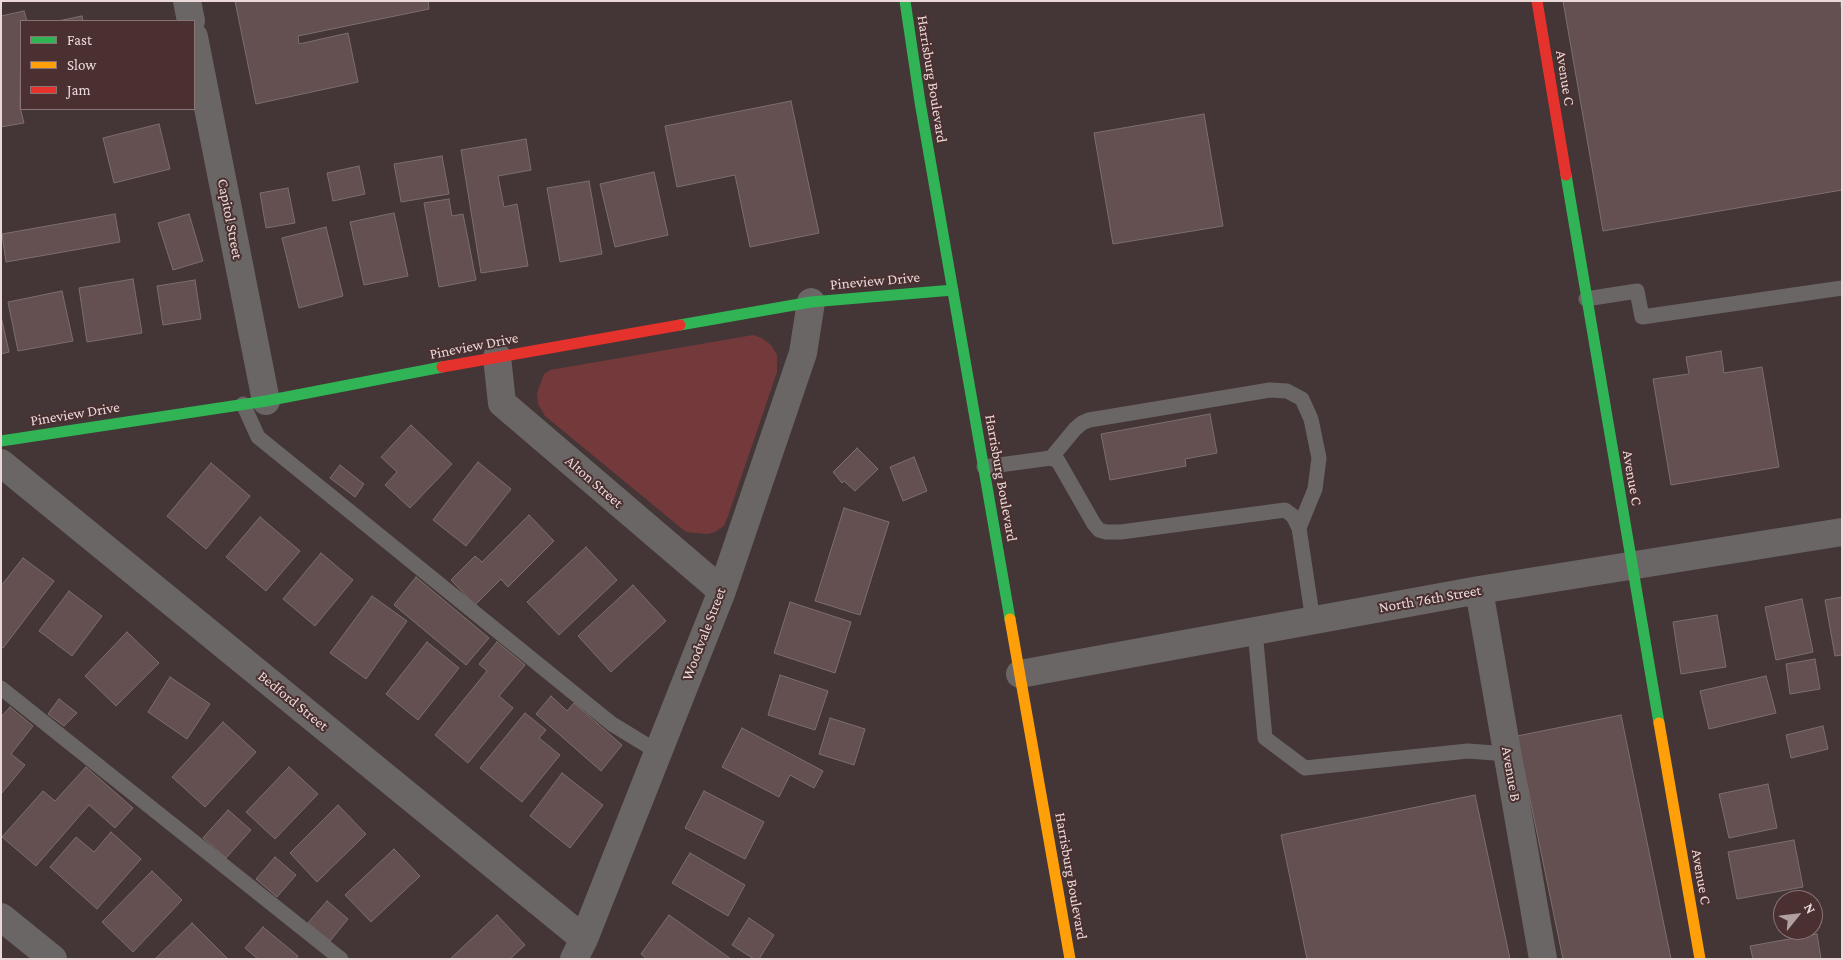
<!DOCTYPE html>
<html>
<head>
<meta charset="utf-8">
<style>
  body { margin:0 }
  #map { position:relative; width:1843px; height:960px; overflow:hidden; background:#443636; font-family:"Crimson Pro",serif }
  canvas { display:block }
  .frame { position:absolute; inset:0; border:2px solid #ead9d8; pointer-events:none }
  .legend { position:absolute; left:20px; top:20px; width:175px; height:90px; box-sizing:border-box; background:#4a3030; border:1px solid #8a7473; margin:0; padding:6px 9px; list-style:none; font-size:15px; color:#ead9d8 }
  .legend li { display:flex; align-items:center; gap:10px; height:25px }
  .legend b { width:25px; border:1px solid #8a7473 }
  .north { position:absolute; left:1773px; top:890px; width:50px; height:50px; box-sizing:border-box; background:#4a3030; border:1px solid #8a7473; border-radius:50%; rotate:61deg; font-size:14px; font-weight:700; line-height:20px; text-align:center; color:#ead9d8 }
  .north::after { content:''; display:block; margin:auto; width:18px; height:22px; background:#b0a09f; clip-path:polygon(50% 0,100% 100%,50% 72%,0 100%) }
</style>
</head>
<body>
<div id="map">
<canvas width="1843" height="960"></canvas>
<div class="frame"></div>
<ul class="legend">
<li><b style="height:6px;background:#30b455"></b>Fast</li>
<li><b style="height:6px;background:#ff9f0a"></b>Slow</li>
<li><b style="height:6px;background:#e5322d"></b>Jam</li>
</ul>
<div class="north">N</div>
</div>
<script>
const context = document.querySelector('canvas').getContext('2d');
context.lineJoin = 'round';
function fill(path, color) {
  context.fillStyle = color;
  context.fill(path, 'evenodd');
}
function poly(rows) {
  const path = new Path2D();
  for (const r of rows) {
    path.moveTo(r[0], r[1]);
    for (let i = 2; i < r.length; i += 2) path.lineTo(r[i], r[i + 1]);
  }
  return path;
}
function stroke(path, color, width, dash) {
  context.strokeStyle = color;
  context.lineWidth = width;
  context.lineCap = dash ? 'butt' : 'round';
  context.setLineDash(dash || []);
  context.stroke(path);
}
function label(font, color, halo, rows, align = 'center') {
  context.font = font + ' "Crimson Pro",serif';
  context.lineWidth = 4;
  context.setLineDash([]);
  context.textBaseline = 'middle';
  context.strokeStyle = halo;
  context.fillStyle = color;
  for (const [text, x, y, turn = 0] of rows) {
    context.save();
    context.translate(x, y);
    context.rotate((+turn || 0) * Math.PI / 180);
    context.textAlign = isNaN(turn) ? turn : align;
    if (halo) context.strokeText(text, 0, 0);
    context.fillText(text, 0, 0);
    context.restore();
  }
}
fill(poly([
  [753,335,762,338,771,345,777,355,777,372,728,516,724,526,715,532,708,534,686,532,545,416,538,404,537,393,541,382,544,374,550,370]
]), '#74393b');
const building = poly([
  [235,1,428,1,429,9,298,36,299,44,348,33,358,82,256,104,235,1],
  [1563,1,1840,1,1842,13,1842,190,1603,231,1563,1],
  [24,11,27,21,21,21,20,107,24,123,1,127,1,16,24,11],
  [82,16,83,21,58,21,82,16],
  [791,101,819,233,750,247,735,175,677,187,665,126,791,101],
  [1204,114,1223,226,1113,244,1094,133,1204,114],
  [159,124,170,169,114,183,103,138,159,124],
  [526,139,531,170,498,176,504,207,517,204,528,266,481,273,461,150,526,139],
  [442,156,449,194,401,202,394,164,442,156],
  [359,166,365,194,333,201,327,173,359,166],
  [654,172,668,235,615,247,600,184,654,172],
  [589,181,602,254,560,262,547,188,589,181],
  [288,188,295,223,266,228,260,193,288,188],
  [449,199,452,216,463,214,476,280,439,287,424,203,449,199],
  [394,213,408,276,364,285,350,222,394,213],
  [115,214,120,242,6,262,2,234,115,214],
  [189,214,203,261,173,270,158,223,189,214],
  [326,227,343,296,299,308,282,238,326,227],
  [133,279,142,333,87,342,79,288,133,279],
  [195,280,201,319,163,325,157,286,195,280],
  [62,291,73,341,18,351,8,302,62,291],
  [1,316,9,352,1,354,1,316],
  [1721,351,1724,373,1762,367,1779,467,1671,485,1653,379,1689,374,1686,357,1721,351],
  [1210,414,1217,453,1185,459,1186,466,1110,480,1101,434,1210,414],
  [411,425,452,464,410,508,385,485,397,472,381,457,411,425],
  [857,448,878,469,855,491,844,481,842,483,833,472,857,448],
  [914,457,927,491,903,501,890,467,914,457],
  [478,462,511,489,466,546,433,520,478,462],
  [211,463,250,496,206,549,167,516,211,463],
  [340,465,364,484,355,497,330,478,340,465],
  [844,508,889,522,860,615,815,601,844,508],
  [529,515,554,541,508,587,501,579,475,605,451,580,475,556,482,562,529,515],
  [260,517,300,551,266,591,226,557,260,517],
  [586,547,617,580,559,635,527,602,586,547],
  [321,553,353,580,315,626,283,599,321,553],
  [23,558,54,581,3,648,1,647,1,586,23,558],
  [416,577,489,638,466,665,394,605,416,577],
  [633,585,666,621,611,672,578,636,633,585],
  [69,591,102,616,72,656,39,631,69,591],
  [372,596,407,621,366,679,330,653,372,596],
  [1842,597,1842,655,1835,656,1825,600,1842,597],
  [1802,599,1813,652,1776,660,1765,607,1802,599],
  [790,602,851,622,835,673,774,653,790,602],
  [1717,615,1726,667,1681,674,1673,622,1717,615],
  [127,632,159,663,116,706,85,676,127,632],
  [427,642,459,668,418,720,386,694,427,642],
  [497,642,525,665,499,696,513,708,468,763,435,735,487,671,479,664,497,642],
  [1815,659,1820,689,1790,694,1786,664,1815,659],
  [780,675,828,691,815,730,768,715,780,675],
  [1766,676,1776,713,1709,729,1700,691,1766,676],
  [170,677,210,704,187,739,148,712,170,677],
  [551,696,567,711,574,703,622,745,601,771,536,714,551,696],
  [59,699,77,713,64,726,48,714,59,699],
  [10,707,33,726,11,754,25,765,1,794,1,717,10,707],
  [525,713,546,730,539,738,560,755,522,802,480,768,525,713],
  [1621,715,1671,959,1563,959,1517,736,1621,715],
  [830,718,865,729,854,765,819,754,830,718],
  [223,722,256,752,205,807,172,777,223,722],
  [1823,726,1828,749,1791,758,1786,735,1823,726],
  [742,728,823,771,814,788,790,775,779,797,722,767,742,728],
  [86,767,133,808,115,828,89,805,36,866,2,837,43,791,55,801,86,767],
  [289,767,318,794,275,839,246,812,289,767],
  [562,773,603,805,570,848,530,816,562,773],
  [1768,784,1777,828,1729,838,1719,794,1768,784],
  [704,791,764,822,745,859,685,828,704,791],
  [1475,795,1510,959,1307,959,1281,835,1475,795],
  [338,805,366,834,317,882,290,853,338,805],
  [228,810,251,830,226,858,203,838,228,810],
  [111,832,141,859,97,909,50,867,76,837,94,852,111,832],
  [1794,840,1803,887,1737,899,1728,852,1794,840],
  [394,849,420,876,371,922,345,895,394,849],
  [690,853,745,885,728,916,672,883,690,853],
  [275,857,296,875,277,897,256,879,275,857],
  [152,871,182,900,133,952,102,922,152,871],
  [327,901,348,919,330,941,308,923,327,901],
  [497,915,525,945,510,959,450,959,497,915],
  [669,915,731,959,647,959,641,954,669,915],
  [749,918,774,935,759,959,754,959,732,945,749,918],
  [192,923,228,959,155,959,192,923],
  [263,927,298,956,296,959,258,959,245,948,263,927],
  [1817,934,1821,959,1753,959,1750,946,1817,934]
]);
fill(building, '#645050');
stroke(building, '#7b6f6e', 1);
stroke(poly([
  [1586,299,1637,291,1642,317,1842,288],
  [243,404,258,437,612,724,658,752],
  [1051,458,1075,429,1082,423,1089,420,1270,390,1287,391,1302,399,1311,419,1319,458,1315,489,1299,528],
  [984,467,1051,458,1058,461,1094,524,1099,530,1106,532,1121,532,1285,510,1293,516,1299,528,1313,621],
  [1255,631,1265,738,1305,768,1468,751,1508,754],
  [1,688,341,959]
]), '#6b6666', 15);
stroke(poly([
  [187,1,191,21],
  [194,37,266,401],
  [497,357,502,403,722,591],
  [1,463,584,939],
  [1479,590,1543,959],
  [1020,674,1479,590,1842,532],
  [1,917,53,959],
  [574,959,584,939,722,591,803,353,811,302]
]), '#6b6666', 28);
stroke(poly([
  [905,1,920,102,1010,619],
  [1566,175,1659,723],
  [680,325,811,302,953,290],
  [1,441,266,401,442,367]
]), '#30b455', 11);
stroke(poly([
  [1010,619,1070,959],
  [1659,723,1700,959]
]), '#ff9f0a', 11);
stroke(poly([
  [1537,1,1566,175],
  [442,367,680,325]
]), '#e5322d', 11);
label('15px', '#ead9d8', '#4a3030', [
  ["Avenue C",1565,78,81],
  ["Harrisburg Boulevard",932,79,81],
  ["Capitol Street",230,219,79],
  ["Pineview Drive",875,281,-5],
  ["Pineview Drive",474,346,-11],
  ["Pineview Drive",75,414,-9],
  ["Harrisburg Boulevard",1001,478,80],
  ["Avenue C",1632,478,80],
  ["Alton Street",594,482,41],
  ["North 76th Street",1430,599,-10],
  ["Woodvale Street",704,634,-69],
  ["Bedford Street",293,701,39],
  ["Avenue B",1511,774,80],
  ["Harrisburg Boulevard",1071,876,80],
  ["Avenue C",1701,877,80]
]);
</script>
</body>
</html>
